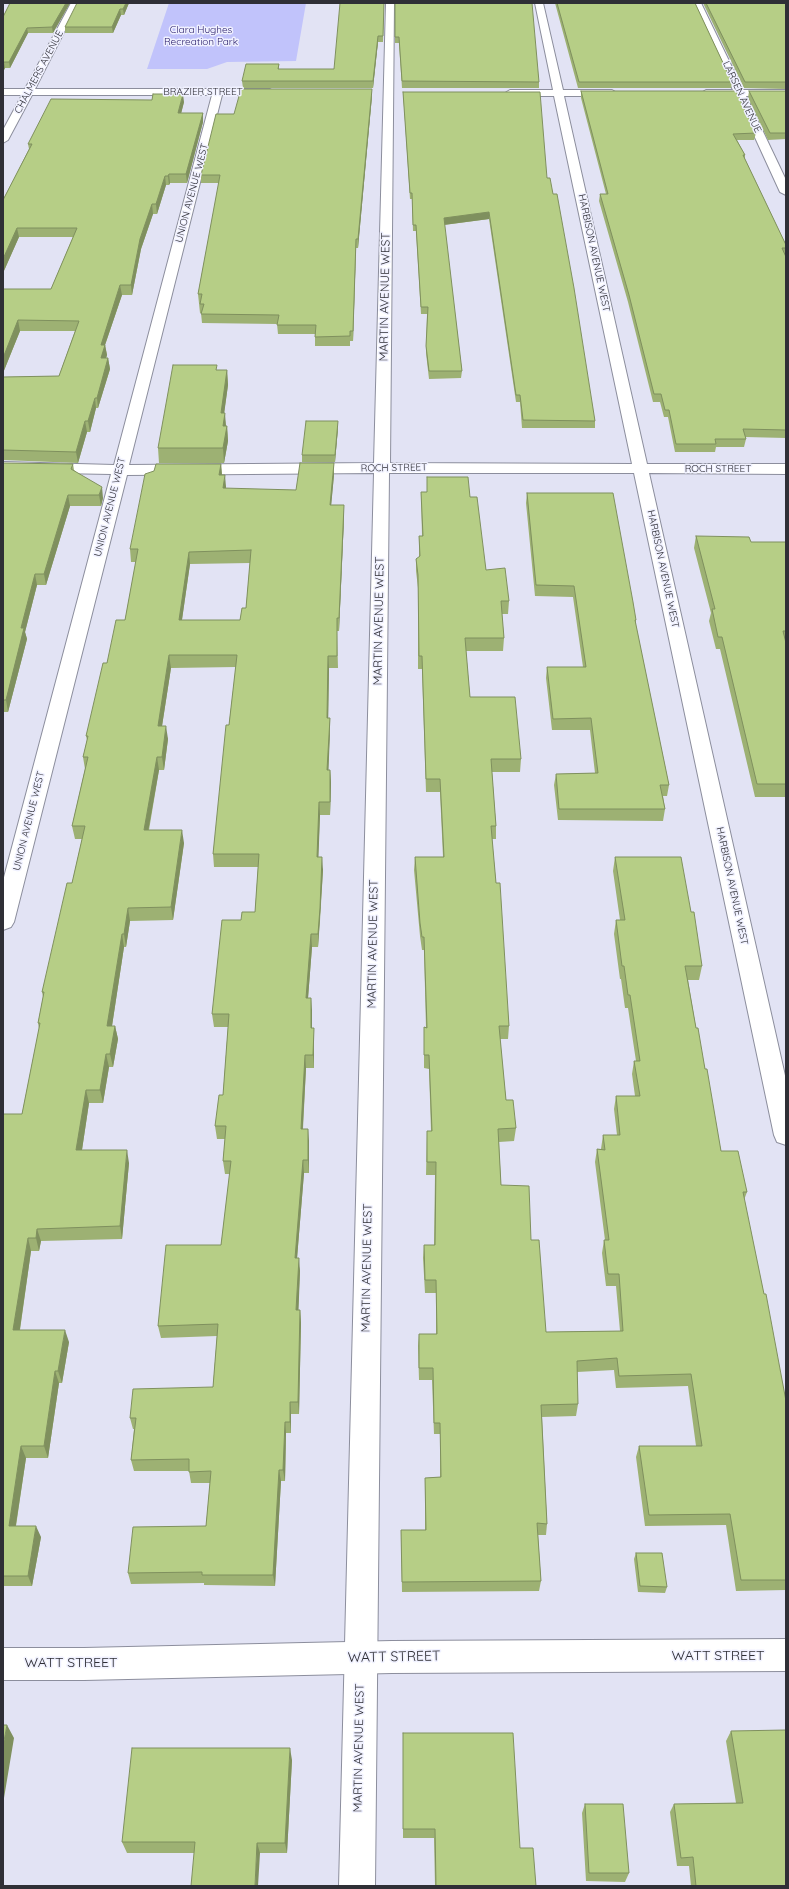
<!DOCTYPE html>
<html>
<head>
<meta charset="utf-8">
<style>
  body { margin:0 }
  #map { position:relative; width:789px; height:1889px; overflow:hidden; background:#e2e3f4; font-family:Quicksand,sans-serif }
  canvas { display:block }
  .frame { position:absolute; inset:0; border:4px solid #2f2f36; pointer-events:none }
</style>
</head>
<body>
<div id="map">
<canvas width="789" height="1889"></canvas>
<div class="frame"></div>
</div>
<script>
const context = document.querySelector('canvas').getContext('2d');
context.lineJoin = 'round';
function fill(path, color) {
  context.fillStyle = color;
  context.fill(path, 'evenodd');
}
function poly(rows) {
  const path = new Path2D();
  for (const r of rows) {
    path.moveTo(r[0], r[1]);
    for (let i = 2; i < r.length; i += 2) path.lineTo(r[i], r[i + 1]);
  }
  return path;
}
function stroke(path, color, width, dash) {
  context.strokeStyle = color;
  context.lineWidth = width;
  context.lineCap = dash ? 'butt' : 'round';
  context.setLineDash(dash || []);
  context.stroke(path);
}
function label(font, color, halo, rows, align = 'center') {
  context.font = font + ' Quicksand,sans-serif';
  context.lineWidth = 3;
  context.setLineDash([]);
  context.textBaseline = 'middle';
  context.strokeStyle = halo;
  context.fillStyle = color;
  for (const [text, x, y, turn = 0] of rows) {
    context.save();
    context.translate(x, y);
    context.rotate((+turn || 0) * Math.PI / 180);
    context.textAlign = isNaN(turn) ? turn : align;
    if (halo) context.strokeText(text, 0, 0);
    context.fillText(text, 0, 0);
    context.restore();
  }
}
fill(poly([
  [169,3,306,3,296,61,227,62,207,69,147,69]
]), '#c1c3fb');
const minor = poly([
  [71,3,79,3,35,89,270,89,275,92,270,95,222,95,129,465,374,463,386,3,394,3,390,463,632,464,554,96,510,96,505,93,510,90,553,90,535,3,543,3,563,90,612,90,617,93,612,96,564,96,647,464,786,464,786,474,649,473,786,1080,786,1145,777,1142,774,1135,634,473,389,473,375,1886,339,1886,374,473,127,475,14,922,11,927,3,930,3,881,111,474,3,472,3,462,114,465,212,95,32,95,8,140,3,143,3,130,22,95,3,95,3,89,25,89,71,3],
  [693,3,701,3,743,90,786,90,786,96,746,96,786,180,786,195,780,192,736,96,706,96,701,93,706,90,733,90,693,3]
]);
const secondary = poly([
  [786,1639,786,1671,392,1673,84,1680,3,1680,3,1648,84,1648,392,1641,786,1639]
]);
stroke(minor, '#8c8e9d', 2);
stroke(secondary, '#8c8e9d', 2);
fill(minor, '#fff');
fill(secondary, '#fff');
fill(poly([
  [10,3,70,3,53,33,28,33,10,68,5,68,3,72,3,17],
  [129,3,124,15,121,15,113,33,65,33,65,27],
  [384,3,383,42,378,42,373,88,243,88,242,81,279,64,279,69,334,69],
  [395,3,539,82,539,88,402,88,399,43,395,43],
  [555,3,695,3,732,82,731,88,578,88],
  [703,3,786,3,786,89,744,88],
  [581,91,756,133,754,140,737,140,745,155,745,159,786,245,786,255,785,255,786,257,786,438,745,437,746,439,744,447,716,447,715,452,675,452,668,417,664,417,660,402,653,402,628,302,599,201,600,194,606,194,581,98],
  [749,91,786,91,786,139,768,140,748,98],
  [403,92,547,178,595,421,595,428,522,428,520,402,516,402,489,219,444,225,462,371,461,378,429,379,426,353,427,314,421,314,416,231,413,231,412,199,410,199],
  [372,96,358,248,356,248,353,341,350,341,350,346,315,346,315,334,278,334,277,324,202,323,201,313,200,313,198,294,219,183,201,183,201,175,234,114],
  [184,102,181,113,203,113,203,122,187,183,170,183,169,185,166,185,157,214,153,214,141,249,132,295,122,295,105,345,107,355,106,358,108,358,110,369,98,408,96,408,90,432,87,432,78,463,3,460,3,377,59,376,75,331,20,331,3,373,3,289,51,289,73,237,19,237,3,273,3,200,29,149,28,144],
  [217,370,227,370,228,385,224,413,226,426,227,426,228,441,224,463,159,463,158,448],
  [338,428,335,462,302,462,302,455],
  [3,463,73,464,74,470,103,498,101,506,70,506,46,585,37,585,25,632,27,639,8,712,3,712],
  [221,464,222,475,226,487,226,489,296,490,334,475,331,505,344,518,339,631,337,631,338,668,329,668,328,718,330,718,330,731,328,770,330,770,331,783,330,815,320,815,318,857,323,870,320,921,318,947,312,947,308,998,312,1011,312,1028,314,1041,314,1068,306,1068,303,1129,309,1141,309,1173,304,1173,297,1258,300,1271,298,1310,300,1310,301,1323,299,1414,291,1414,291,1433,286,1433,285,1481,281,1481,275,1586,204,1585,204,1583,131,1584,128,1573,206,1526,210,1483,191,1483,189,1471,134,1471,131,1460,134,1429,133,1429,130,1418,213,1387,217,1336,161,1338,158,1326,221,1245,230,1174,225,1174,223,1161,225,1139,217,1139,215,1126,223,1095,228,1027,214,1027,212,1014,241,920,255,912,258,867,214,867,213,854,236,667,171,668,162,726,168,739,164,770,159,770,149,830,184,843,173,920,130,921,126,947,124,947,112,1026,115,1026,118,1039,113,1067,109,1067,103,1103,89,1103,82,1150,129,1163,122,1239,41,1241,39,1251,31,1251,20,1330,69,1342,62,1383,59,1383,48,1458,26,1458,16,1526,41,1537,32,1586,3,1586,3,1114,22,1114,39,1029,38,1023,43,997,42,992,72,883,82,839,75,839,72,826,85,769,83,757,87,740,86,736,107,663,125,620,136,562,131,562,130,549],
  [250,563,246,608,240,620,182,620,190,564],
  [427,477,470,497,486,570,509,601,508,614,502,614,504,638,503,651,466,651,470,697,521,759,520,772,492,772,496,826,496,839,492,839,509,1026,508,1039,500,1039,506,1100,516,1128,514,1141,499,1142,501,1185,531,1240,546,1332,620,1331,616,1286,606,1286,602,1253,604,1240,605,1240,595,1162,597,1149,601,1149,603,1135,617,1135,614,1109,616,1096,635,1096,632,1074,634,1061,636,1061,628,1008,625,1008,621,979,620,979,614,934,616,920,620,920,613,871,615,857,702,966,699,980,688,980,696,1028,705,1069,721,1151,747,1192,744,1200,786,1401,786,1590,736,1591,726,1525,645,1526,636,1457,639,1446,696,1446,688,1386,616,1388,614,1370,577,1372,578,1404,576,1416,542,1417,547,1524,546,1535,538,1535,541,1581,539,1591,402,1592,401,1530,425,1530,425,1478,440,1477,440,1434,434,1434,432,1380,419,1380,418,1346,419,1334,436,1334,436,1293,425,1293,423,1258,424,1245,434,1245,435,1175,426,1175,427,1131,431,1131,429,1069,424,1068,424,1027,426,1028,424,950,422,950,420,936,414,870,415,857,443,857,440,792,426,792,422,669,418,669,418,588,416,571,416,559,419,557,419,536,422,536,421,492,427,492],
  [527,493,636,620,636,626,669,785,667,796,663,796,665,809,663,821,558,820,554,785,556,774,595,773,590,730,552,730,546,678,547,667,583,667,573,597,535,596,526,503],
  [696,536,751,542,786,542,786,797,755,797,720,649,716,649,709,621,711,613,694,548],
  [636,1553,667,1587,665,1593,638,1592,634,1559],
  [731,1731,786,1886,691,1886,689,1866,677,1866,670,1812,674,1804,736,1803,726,1741],
  [403,1733,520,1848,536,1886,435,1886,434,1838,403,1838],
  [292,1760,287,1853,127,1853,122,1842],
  [585,1804,629,1873,625,1882,586,1881,582,1813]
]), '#9db173');
fill(poly([
  [66,3,70,3,53,33,52,27],
  [126,3,129,3,124,15,123,9],
  [120,9,121,15,113,33,112,27],
  [27,28,28,33,10,68,9,62],
  [378,36,378,42,373,88,373,81],
  [4,62,5,68,3,72,3,64],
  [372,89,372,96,358,248,358,239],
  [183,94,184,102,179,122,178,113],
  [203,113,203,122,187,183,186,174],
  [169,174,170,183,169,185,168,176],
  [165,176,166,185,157,214,156,204],
  [152,204,153,214,141,249,132,295,131,285,140,239],
  [489,212,489,219,443,225,444,218],
  [17,228,19,237,3,273,3,259],
  [356,239,356,248,353,341,353,331],
  [120,285,122,295,105,345,107,355,103,369,101,358,101,345],
  [18,320,20,331,3,373,3,358],
  [108,358,110,369,98,408,97,398],
  [227,370,228,385,223,422,225,413,226,427,224,441,221,413],
  [95,398,96,408,90,432,88,421],
  [85,421,87,432,78,463,76,452],
  [338,421,338,428,335,462,335,455],
  [227,426,228,441,224,463,223,448],
  [334,463,334,475,330,518,330,505],
  [221,464,222,476,219,475],
  [225,475,226,487,224,501,223,488],
  [102,487,103,498,101,506,99,495],
  [68,495,70,506,46,585,44,574],
  [344,505,344,518,339,631,339,618],
  [189,552,190,564,180,633,179,620],
  [35,574,37,585,25,632,27,639,8,712,6,700,21,628],
  [169,655,171,668,160,739,158,726],
  [328,656,329,668,328,731,327,718],
  [330,718,330,731,328,783,327,770],
  [166,726,168,739,164,770,162,757],
  [157,757,159,770,146,843,144,830],
  [330,770,331,783,330,815],
  [319,802,320,815,318,870,317,857],
  [182,830,184,843,173,920,171,907],
  [322,857,323,870,318,947,318,934],
  [128,908,130,921,126,947,124,934],
  [122,934,124,947,110,1039,107,1026],
  [311,934,312,947,307,1011,306,998],
  [311,998,312,1011,312,1041,311,1028],
  [115,1026,118,1039,113,1067,110,1054],
  [314,1028,314,1068,313,1055],
  [106,1054,109,1067,103,1103,100,1090],
  [305,1055,306,1068,302,1141,301,1129],
  [86,1090,89,1103,80,1163,76,1150],
  [308,1129,309,1141,309,1173,308,1160],
  [127,1150,129,1163,122,1239,120,1226],
  [303,1160,304,1173,296,1271,295,1258],
  [37,1229,41,1241,39,1251,36,1238],
  [28,1238,31,1251,18,1342,13,1330],
  [299,1258,300,1271,298,1323,296,1310],
  [300,1310,301,1323,299,1414,298,1402],
  [65,1330,69,1342,62,1383,58,1371],
  [55,1371,59,1383,48,1458,44,1446],
  [290,1402,291,1414,291,1433,290,1422],
  [285,1422,286,1433,285,1481,283,1470],
  [21,1446,26,1458,14,1537,9,1526],
  [279,1470,281,1481,275,1586,273,1575],
  [36,1526,41,1537,32,1586,28,1576],
  [7,1725,14,1738,3,1804,3,1746],
  [290,1748,292,1760,287,1853,285,1843],
  [257,1843,260,1853,258,1886,255,1886]
]), '#7f905e');
const building = poly([
  [10,3,66,3,52,27,27,28,9,62,4,62,3,64,3,17,10,3],
  [77,3,126,3,123,9,120,9,112,27,65,27,77,3],
  [340,3,384,3,383,36,378,36,373,81,242,81,246,64,279,64,278,69,334,69,340,3],
  [395,3,532,3,539,82,402,81,399,37,395,37,395,3],
  [557,3,695,3,732,82,579,82,557,3],
  [706,3,786,3,786,82,745,82,706,3],
  [241,89,372,89,358,239,356,239,353,331,350,331,350,336,315,337,316,325,277,325,279,315,201,314,204,304,200,304,202,294,198,294,220,175,201,175,216,114,234,114,241,89],
  [581,91,736,91,756,133,733,134,745,155,743,155,786,245,786,248,782,248,786,257,786,430,743,429,746,439,715,439,716,444,676,444,669,410,665,410,661,394,654,394,629,295,600,194,608,194,581,91],
  [749,91,786,91,786,133,770,133,749,91],
  [403,92,540,92,547,178,550,178,553,194,557,194,574,288,595,421,523,420,520,395,516,395,489,212,444,218,462,371,429,371,426,346,428,307,421,307,416,225,413,225,412,193,410,193,403,92],
  [153,94,183,94,178,113,203,113,186,174,169,174,168,176,165,176,156,204,152,204,140,239,131,285,120,285,101,345,105,345,101,358,108,358,97,398,95,398,88,421,85,421,76,452,3,450,3,377,59,376,79,321,18,320,3,358,3,289,51,289,77,228,17,228,3,259,3,200,32,144,28,144,51,99,152,100,153,94],
  [173,365,217,365,216,370,227,370,221,413,225,413,223,426,227,426,223,448,158,448,173,365],
  [306,421,338,421,335,455,302,455,306,421],
  [3,463,73,464,71,469,102,487,99,495,68,495,44,574,35,574,21,628,24,628,6,700,3,700,3,463],
  [300,463,334,463,330,505,344,505,339,618,337,618,337,656,328,656,327,718,330,718,327,770,330,770,330,802,319,802,317,857,322,857,320,908,318,934,311,934,306,998,311,998,311,1028,314,1028,313,1055,305,1055,301,1129,308,1129,308,1160,303,1160,295,1258,299,1258,296,1310,300,1310,298,1402,290,1402,290,1422,285,1422,283,1470,279,1470,273,1575,202,1575,202,1572,128,1573,133,1527,206,1526,211,1471,189,1472,189,1459,131,1460,136,1418,130,1418,133,1389,213,1387,218,1324,158,1326,166,1245,221,1245,231,1161,223,1161,226,1126,215,1126,219,1095,223,1095,229,1014,212,1014,222,920,241,920,242,912,255,912,259,854,213,854,226,725,229,725,237,655,169,655,158,726,166,726,162,757,157,757,144,830,182,830,171,907,128,908,124,934,122,934,107,1026,115,1026,110,1054,106,1054,100,1090,86,1090,76,1150,127,1150,120,1226,37,1229,36,1238,28,1238,13,1330,65,1330,58,1371,55,1371,44,1446,21,1446,9,1526,36,1526,28,1576,3,1576,3,1114,22,1114,40,1023,38,1023,44,992,42,992,67,883,72,883,85,826,72,826,88,757,83,757,88,736,86,736,103,663,107,663,116,620,125,620,138,549,130,549,145,474,154,471,156,464,221,464,219,475,225,475,223,488,296,490,300,463],
  [251,550,246,608,242,608,240,620,179,620,189,552,251,550],
  [427,477,468,477,470,497,477,497,486,570,505,568,509,601,501,601,504,638,465,638,470,697,515,697,521,759,491,759,496,826,491,826,496,883,500,883,509,1026,499,1026,506,1100,513,1100,516,1128,498,1129,501,1185,529,1186,531,1240,539,1240,546,1332,623,1331,619,1274,608,1274,604,1240,609,1240,597,1149,605,1150,603,1135,620,1135,616,1096,640,1096,634,1061,640,1061,630,995,628,995,624,966,622,966,616,920,625,920,615,857,681,857,691,912,694,912,702,966,685,966,696,1028,698,1028,705,1069,707,1069,721,1151,738,1151,747,1192,743,1192,764,1294,766,1294,786,1401,786,1580,741,1580,730,1514,649,1515,639,1446,702,1446,691,1374,619,1376,617,1358,577,1361,578,1404,541,1405,547,1524,537,1523,541,1581,402,1582,401,1530,426,1530,425,1478,441,1477,440,1423,434,1423,433,1368,419,1368,419,1334,437,1334,436,1280,425,1280,424,1245,435,1245,436,1162,427,1162,427,1131,432,1131,429,1055,424,1055,424,1027,427,1028,424,937,422,937,420,923,415,857,444,857,440,779,426,779,422,656,419,656,418,575,416,559,420,556,419,536,423,536,421,492,427,492,427,477],
  [527,493,613,493,633,602,636,620,635,620,669,785,660,785,665,809,559,809,556,774,598,773,591,718,553,719,547,667,586,667,574,586,536,585,527,493],
  [696,536,749,537,751,542,786,542,786,631,783,631,786,643,786,784,757,784,722,637,718,637,712,609,715,609,696,536],
  [636,1553,662,1553,667,1587,640,1586,636,1553],
  [3,1725,7,1725,3,1746,3,1725],
  [786,1730,786,1886,696,1886,693,1857,681,1858,674,1804,743,1803,731,1731,786,1730],
  [403,1733,513,1733,520,1848,533,1848,536,1886,436,1886,435,1829,403,1829,403,1733],
  [132,1748,290,1748,285,1843,257,1843,255,1886,191,1886,195,1842,122,1842,132,1748],
  [585,1804,623,1804,629,1873,589,1873,585,1804]
]);
fill(building, '#b6ce86');
stroke(building, '#7f905e', 1);
label('10px', '#2c216e', '#f0f1ff', [
  ["Clara Hughes",201,30],
  ["Recreation Park",201,42]
]);
label('10px', '#2f2f36', '#f0f1ff', [
  ["CHALMERS AVENUE",39,72,-62],
  ["BRAZIER STREET",203,92],
  ["LARSEN AVENUE",742,97,65],
  ["UNION AVENUE WEST",192,193,-75],
  ["HARBISON AVENUE WEST",594,253,78],
  ["ROCH STREET",394,468,-1],
  ["ROCH STREET",718,469],
  ["UNION AVENUE WEST",110,507,-76],
  ["HARBISON AVENUE WEST",663,569,78],
  ["UNION AVENUE WEST",29,821,-76],
  ["HARBISON AVENUE WEST",732,886,78]
]);
label('12px', '#2f2f36', '#f0f1ff', [
  ["MARTIN AVENUE WEST",385,297,-89],
  ["MARTIN AVENUE WEST",379,621,-89],
  ["MARTIN AVENUE WEST",373,944,-89],
  ["MARTIN AVENUE WEST",367,1268,-89],
  ["MARTIN AVENUE WEST",359,1748,-89]
]);
label('14px', '#2f2f36', '#f0f1ff', [
  ["WATT STREET",718,1656],
  ["WATT STREET",394,1657,-1],
  ["WATT STREET",71,1663]
]);
</script>
</body>
</html>
